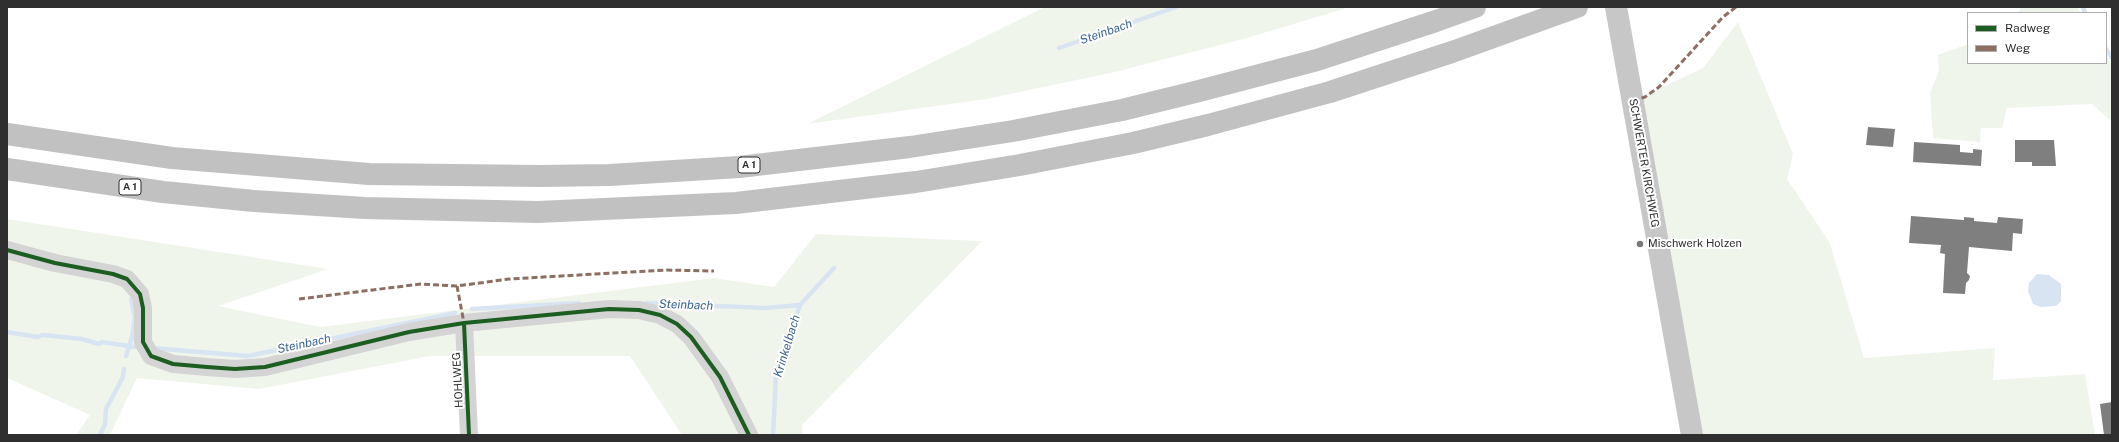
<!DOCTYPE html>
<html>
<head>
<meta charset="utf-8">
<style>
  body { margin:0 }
  #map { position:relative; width:2119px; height:442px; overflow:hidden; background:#fff; font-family:"Public Sans",sans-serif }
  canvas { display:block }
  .frame { position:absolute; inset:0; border:8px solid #2f2f2f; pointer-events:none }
  .legend { position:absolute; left:1967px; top:12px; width:140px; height:52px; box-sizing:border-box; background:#fff; border:1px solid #acacac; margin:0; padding:5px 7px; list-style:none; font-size:12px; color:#2f2f2f }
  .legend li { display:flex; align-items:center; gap:8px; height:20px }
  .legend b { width:20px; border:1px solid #acacac }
</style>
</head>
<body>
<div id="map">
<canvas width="2119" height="442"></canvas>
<div class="frame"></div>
<ul class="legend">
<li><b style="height:5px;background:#1b5e20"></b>Radweg</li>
<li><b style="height:5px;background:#8d6e63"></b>Weg</li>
</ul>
</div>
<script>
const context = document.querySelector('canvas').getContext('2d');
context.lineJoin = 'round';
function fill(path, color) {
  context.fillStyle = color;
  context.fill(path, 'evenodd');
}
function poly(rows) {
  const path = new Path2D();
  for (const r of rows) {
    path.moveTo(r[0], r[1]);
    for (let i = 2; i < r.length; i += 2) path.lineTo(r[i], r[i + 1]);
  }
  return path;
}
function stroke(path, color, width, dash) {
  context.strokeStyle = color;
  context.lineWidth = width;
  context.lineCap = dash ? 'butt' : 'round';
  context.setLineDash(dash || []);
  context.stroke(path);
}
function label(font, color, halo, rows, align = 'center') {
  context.font = font + ' "Public Sans",sans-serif';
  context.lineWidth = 4;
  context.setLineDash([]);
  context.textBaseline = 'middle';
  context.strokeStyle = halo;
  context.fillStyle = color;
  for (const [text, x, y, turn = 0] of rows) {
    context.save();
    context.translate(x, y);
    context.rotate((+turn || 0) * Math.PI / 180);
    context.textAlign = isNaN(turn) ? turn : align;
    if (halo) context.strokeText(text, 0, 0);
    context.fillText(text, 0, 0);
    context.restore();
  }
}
fill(poly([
  [1045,7,1350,7,1247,38,1115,72,986,99,807,124],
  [2021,7,2077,7,2081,13,2018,13],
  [1738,22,1793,154,1787,179,1830,243,1864,358,1995,348,1993,380,2085,374,2095,435,1692,435,1633,101,1703,68],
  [1968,44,1968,63,2106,63,2106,55,2112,65,2112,122,2092,104,2007,108,2002,128,1981,128,1980,142,1933,138,1930,93,1939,71,1938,55],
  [7,219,328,269,218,306,320,327,714,278,774,287,816,234,982,241,802,425,803,435,682,435,630,356,430,356,259,389,137,378,110,435,76,435,90,415,7,378]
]), '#f0f5ec');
fill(poly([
  [2037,274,2049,275,2061,284,2061,301,2056,306,2041,307,2033,304,2028,291,2029,283]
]), '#d8e4f2');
stroke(poly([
  [2083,7,2085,13],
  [1059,48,1176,7],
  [2106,49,2112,58],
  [646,303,766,308,800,305,834,268],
  [472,309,579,303],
  [7,332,38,337,43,335,82,339,99,344,102,342,135,347],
  [152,348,248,356,455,313],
  [126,356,132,337,135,317,131,299],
  [100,435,105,424,106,409,123,377,124,369],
  [773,435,776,376,800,305]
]), '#d8e4f2', 4.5);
fill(poly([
  [1868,127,1895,129,1893,147,1866,145],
  [2015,140,2054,140,2056,166,2032,166,2032,162,2015,162],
  [1914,142,1960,145,1960,152,1973,153,1973,149,1982,150,1981,166,1913,162],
  [1911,216,1964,220,1964,217,1974,218,1974,221,1997,223,1998,217,2023,219,2022,234,2013,233,2012,251,1969,247,1967,273,1970,276,1969,280,1966,283,1965,294,1943,293,1945,254,1940,253,1941,245,1909,243],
  [2112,402,2112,435,2104,435,2100,404]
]), '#7f7f7f');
stroke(poly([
  [7,250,55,263,113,274,127,279,140,294,143,308,143,342,151,356,173,364,207,367,235,369,265,367,409,332,464,323,609,309,639,310,660,315,677,324,691,337,720,377,749,435],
  [464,323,469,435]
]), '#d4d4d4', 18);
stroke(poly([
  [1616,7,1692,435]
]), '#c7c7c7', 22);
stroke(poly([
  [7,134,172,158,369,174,540,176,610,175,739,167,910,147,1013,131,1122,110,1199,91,1317,60,1436,21,1475,7],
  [7,169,163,192,254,201,365,208,538,212,736,203,916,182,1020,165,1133,143,1208,125,1330,92,1452,52,1577,7]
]), '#c1c1c1', 22);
stroke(poly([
  [1633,101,1645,97,1659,87,1723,17,1736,7],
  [457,286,464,323],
  [299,299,421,284,457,286,509,279,666,270,714,271]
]), '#8d6e63', 3, [6, 3]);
stroke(poly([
  [7,250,55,263,113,274,127,279,140,294,143,308,143,342,151,356,173,364,207,367,235,369,265,367,409,332,464,323,609,309,639,310,660,315,677,324,691,337,720,377,749,435],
  [464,323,469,435]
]), '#1b5e20', 4);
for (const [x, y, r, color] of [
  [1640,244,4,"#787878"]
]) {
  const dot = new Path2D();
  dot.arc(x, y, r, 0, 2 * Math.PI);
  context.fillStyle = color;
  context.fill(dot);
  stroke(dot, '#fff', 1.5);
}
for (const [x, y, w] of [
  [749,165,22],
  [130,187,22]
]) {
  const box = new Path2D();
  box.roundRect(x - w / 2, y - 8, w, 16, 3);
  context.fillStyle = '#fff';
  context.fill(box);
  stroke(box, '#2f2f2f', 1);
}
label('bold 10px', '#2f2f2f', null, [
  ["A 1",749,165],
  ["A 1",130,187]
]);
label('11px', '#2f2f2f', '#fff', [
  ["SCHWERTER KIRCHWEG",1644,163,80],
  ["HOHLWEG",458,380,-93]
]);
label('11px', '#2f2f2f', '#fff', [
  ["Mischwerk Holzen",1648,244]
], 'left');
label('italic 12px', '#3a6593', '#fff', [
  ["Steinbach",1106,32,-19],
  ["Steinbach",686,305,2],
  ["Steinbach",304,344,-12],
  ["Krinkelbach",787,346,-73]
]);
</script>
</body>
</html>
